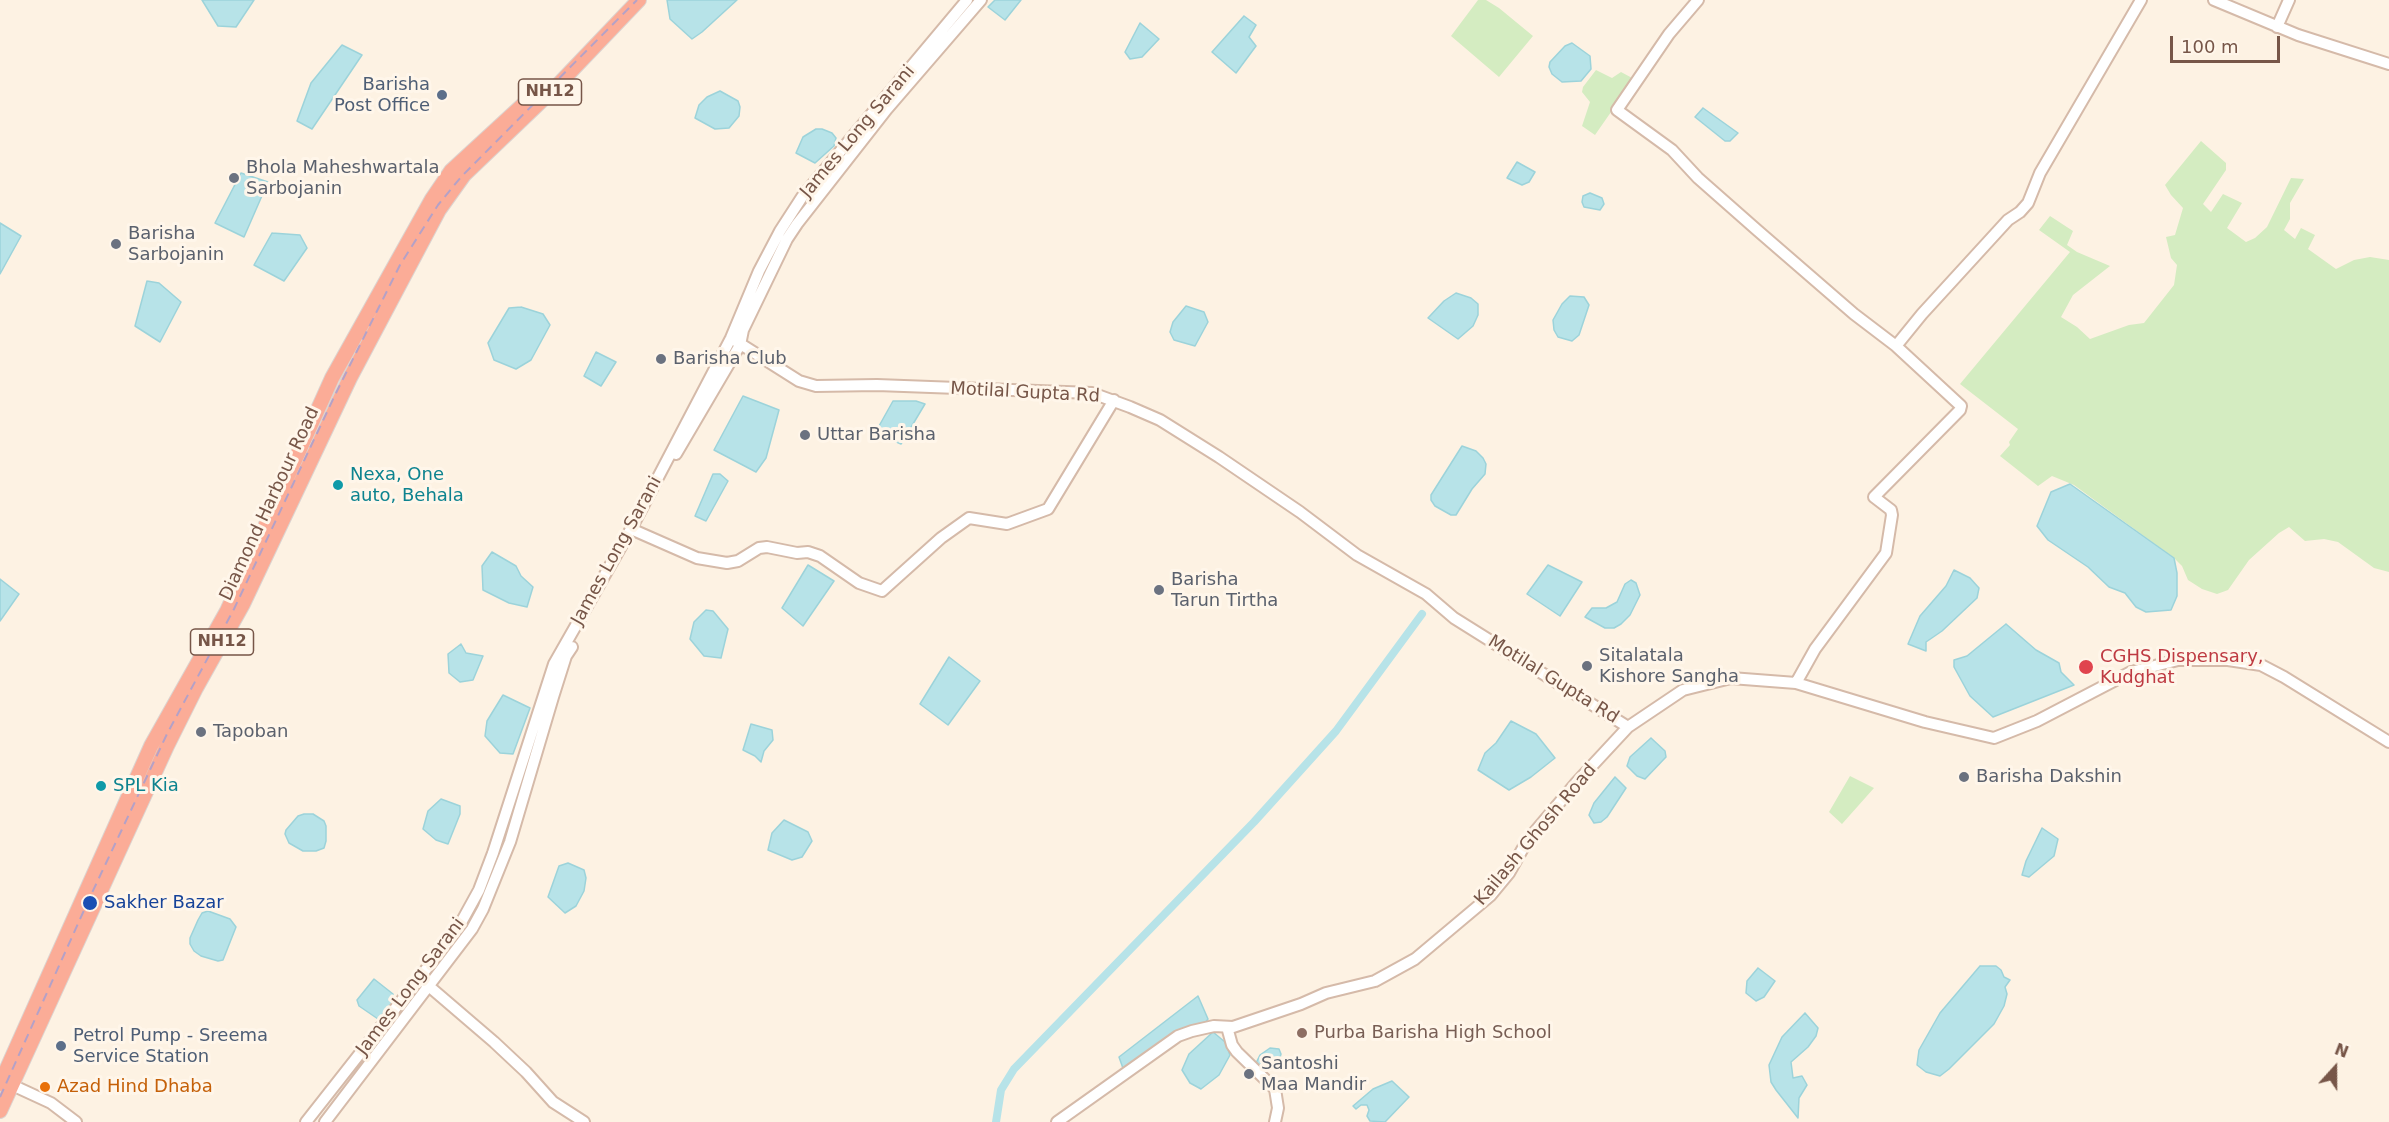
<!DOCTYPE html>
<html>
<head>
<meta charset="utf-8">
<style>
  body { margin:0 }
  #map { position:relative; width:2389px; height:1122px; overflow:hidden; background:#fdf2e3; font-family:"DejaVu Sans",sans-serif }
  canvas { display:block }
  .north { position:absolute; left:2305px; top:1038px; width:60px; height:60px; -webkit-text-stroke:4px #fff6ea; paint-order:stroke; rotate:21deg; font-size:16px; font-weight:700; line-height:24px; text-align:center; color:#775648 }
  .north::after { content:''; display:block; margin:auto; width:21px; height:27px; background:#775648; clip-path:polygon(50% 0,100% 100%,50% 72%,0 100%) }
  .scale { position:absolute; left:2170px; top:36px; width:110px; height:27px; box-sizing:border-box; border:3px solid #775648; border-top:0; padding-left:8px; font-size:18px; line-height:21px; white-space:nowrap; color:#775648; -webkit-text-stroke:4px #fff6ea; paint-order:stroke }
</style>
</head>
<body>
<div id="map">
<canvas width="2389" height="1122"></canvas>
<div class="north">N</div>
<div class="scale">100 m</div>
</div>
<script>
const context = document.querySelector('canvas').getContext('2d');
context.lineJoin = 'round';
function fill(path, color) {
  context.fillStyle = color;
  context.fill(path, 'evenodd');
}
function poly(rows) {
  const path = new Path2D();
  for (const r of rows) {
    path.moveTo(r[0], r[1]);
    for (let i = 2; i < r.length; i += 2) path.lineTo(r[i], r[i + 1]);
  }
  return path;
}
function stroke(path, color, width, dash) {
  context.strokeStyle = color;
  context.lineWidth = width;
  context.lineCap = dash ? 'butt' : 'round';
  context.setLineDash(dash || []);
  context.stroke(path);
}
function label(font, color, halo, rows, align = 'center') {
  context.font = font + ' "DejaVu Sans",sans-serif';
  context.lineWidth = 6;
  context.setLineDash([]);
  context.textBaseline = 'middle';
  context.strokeStyle = halo;
  context.fillStyle = color;
  for (const [text, x, y, turn = 0] of rows) {
    context.save();
    context.translate(x, y);
    context.rotate((+turn || 0) * Math.PI / 180);
    context.textAlign = isNaN(turn) ? turn : align;
    if (halo) context.strokeText(text, 0, 0);
    context.fillText(text, 0, 0);
    context.restore();
  }
}
fill(poly([
  [1478,0,1486,0,1499,8,1533,36,1499,77,1451,36],
  [1596,70,1612,78,1621,72,1634,79,1595,135,1582,126,1590,102,1582,92,1583,87],
  [2201,141,2226,163,2226,170,2203,204,2211,212,2223,194,2242,203,2227,228,2246,242,2255,238,2267,227,2291,178,2304,179,2290,203,2290,219,2284,230,2295,239,2301,228,2315,235,2308,249,2336,269,2354,260,2370,257,2389,260,2389,572,2374,568,2338,542,2324,539,2305,541,2289,527,2279,533,2249,560,2228,590,2217,594,2202,589,2188,580,2182,566,2174,558,2074,485,2052,476,2038,486,2000,456,2010,445,2009,442,2018,429,1960,384,2070,252,2039,230,2050,216,2073,231,2067,245,2077,252,2110,266,2073,295,2061,317,2077,327,2090,339,2129,325,2144,323,2174,285,2177,265,2171,258,2166,237,2175,235,2183,208,2171,195,2165,185],
  [1850,776,1874,788,1842,824,1829,812]
]), '#d4ecc1');
const water = poly([
  [202,0,254,0,236,27,218,26,202,0],
  [667,0,737,0,702,32,692,39,670,19,667,0],
  [995,0,1021,0,1005,20,988,7,995,0],
  [1244,16,1256,25,1249,37,1256,46,1236,73,1212,52,1244,16],
  [1140,23,1159,39,1142,57,1130,59,1125,52,1140,23],
  [1572,43,1590,56,1591,69,1581,81,1562,82,1552,74,1549,67,1550,62,1565,46,1572,43],
  [342,45,362,55,312,129,297,121,311,83,342,45],
  [720,91,738,101,740,107,739,116,729,128,715,129,695,118,699,105,707,97,720,91],
  [1703,108,1738,133,1730,141,1725,141,1695,117,1703,108],
  [816,129,822,129,832,133,836,138,834,146,815,163,796,153,803,137,816,129],
  [1517,162,1535,172,1529,182,1522,185,1507,178,1517,162],
  [241,173,268,182,244,237,215,223,241,173],
  [1590,193,1602,198,1604,204,1600,210,1584,207,1582,202,1583,196,1590,193],
  [0,223,21,236,0,274,0,223],
  [272,233,300,235,307,248,284,281,254,265,272,233],
  [147,281,159,283,181,302,160,342,135,326,147,281],
  [1456,293,1471,298,1478,304,1478,315,1473,326,1458,339,1428,318,1444,301,1456,293],
  [1570,296,1584,297,1589,305,1579,335,1572,341,1558,337,1554,330,1553,320,1562,304,1570,296],
  [1186,306,1204,312,1208,322,1195,346,1174,340,1170,332,1173,322,1186,306],
  [521,307,543,314,550,325,531,360,516,369,494,360,488,343,509,308,521,307],
  [596,352,616,362,601,386,584,376,596,352],
  [743,396,779,410,766,458,756,472,714,450,743,396],
  [893,401,916,401,925,404,901,444,887,438,879,431,879,426,893,401],
  [1462,446,1476,451,1483,458,1486,464,1485,474,1472,489,1456,515,1451,515,1435,506,1431,500,1431,495,1462,446],
  [713,474,720,474,728,481,706,521,695,516,713,474],
  [2070,484,2174,558,2177,573,2177,596,2171,610,2146,612,2136,607,2125,593,2109,587,2088,567,2048,540,2037,526,2051,492,2070,484],
  [492,552,516,566,521,576,533,587,527,607,509,603,483,590,482,566,492,552],
  [808,565,834,581,803,626,782,608,808,565],
  [1548,565,1582,582,1560,616,1527,594,1548,565],
  [1954,570,1970,578,1979,588,1977,598,1942,631,1926,642,1926,651,1908,644,1920,616,1946,586,1954,570],
  [0,579,19,594,0,621,0,579],
  [1631,580,1636,583,1640,595,1630,615,1621,624,1614,628,1605,628,1585,617,1592,608,1606,608,1617,602,1625,584,1631,580],
  [706,610,713,611,728,629,721,658,704,656,690,639,694,622,706,610],
  [2006,624,2036,650,2059,663,2061,672,2074,685,1993,717,1970,696,1954,667,1954,660,1967,656,2006,624],
  [461,644,466,653,483,656,473,680,460,682,449,673,448,654,461,644],
  [949,657,980,681,948,725,920,704,949,657],
  [503,695,530,708,513,754,500,753,485,736,487,721,503,695],
  [1511,721,1536,734,1555,758,1531,777,1509,790,1478,770,1485,753,1496,743,1511,721],
  [751,724,772,730,773,740,764,751,761,762,755,756,743,750,751,724],
  [1651,738,1665,751,1666,757,1645,779,1637,776,1627,766,1630,757,1651,738],
  [1615,777,1626,788,1607,817,1601,822,1594,823,1589,815,1594,803,1615,777],
  [441,799,460,806,460,814,448,844,436,840,423,829,428,811,441,799],
  [304,814,313,814,324,821,326,826,326,841,324,848,316,851,303,851,289,843,285,834,286,830,298,816,304,814],
  [784,820,808,832,812,841,802,857,792,860,768,850,772,833,784,820],
  [2042,828,2058,839,2054,856,2029,877,2022,875,2026,861,2042,828],
  [568,863,584,870,586,878,584,891,576,906,565,913,548,897,559,866,568,863],
  [208,911,230,919,236,927,223,960,218,961,201,956,194,951,190,944,190,938,198,920,202,913,208,911],
  [1980,966,1996,966,2001,970,2004,977,2010,980,2005,987,2007,994,2004,1006,1994,1024,1949,1069,1940,1076,1926,1072,1917,1065,1919,1050,1940,1013,1980,966],
  [1758,968,1775,981,1764,997,1756,1001,1746,993,1747,981,1758,968],
  [374,979,393,994,393,1003,378,1019,359,1006,357,1000,374,979],
  [1198,996,1208,1019,1205,1023,1125,1074,1119,1057,1198,996],
  [1805,1013,1818,1028,1816,1036,1808,1047,1791,1062,1793,1078,1802,1076,1807,1085,1799,1098,1798,1118,1776,1090,1771,1082,1769,1065,1782,1037,1805,1013],
  [1213,1032,1225,1042,1230,1055,1219,1075,1201,1089,1190,1083,1182,1070,1189,1054,1213,1032],
  [1270,1048,1279,1049,1281,1054,1279,1061,1267,1069,1256,1063,1260,1055,1270,1048],
  [1392,1081,1409,1097,1385,1122,1370,1121,1367,1116,1369,1110,1367,1105,1361,1105,1356,1109,1353,1106,1373,1089,1392,1081]
]);
fill(water, '#b7e3e8');
stroke(water, '#9cd3da', 1.5);
stroke(poly([
  [996,1122,1001,1090,1014,1069,1254,822,1336,731,1422,614]
]), '#b7e3e8', 8);
const secondary = poly([
  [1698,0,1669,34,1617,110,1672,150,1698,178,1757,230,1854,314,1896,346,1961,406,1960,410,1874,497,1891,510,1892,515,1886,553,1815,649,1796,683],
  [2214,0,2298,35,2389,64],
  [2277,27,2289,0],
  [731,338,799,381,816,386,877,385,1092,393,1130,407,1160,420,1219,457,1300,512,1357,555,1426,594,1454,618,1628,727,1683,690,1731,678,1796,683,1925,722,1994,738,2037,721,2131,672,2178,660,2228,660,2261,665,2284,677,2389,742],
  [1896,346,1922,314,2008,220,2020,212,2028,203,2040,173,2141,0],
  [676,454,740,345,743,330,787,239,797,224,887,109,981,0],
  [631,529,697,558,727,563,738,561,759,548,767,547,797,553,808,552,820,556,859,583,882,591,941,538,969,518,1007,524,1048,509,1114,400],
  [424,982,494,1042,526,1072,553,1102,584,1122],
  [1227,1027,1232,1045,1237,1052,1275,1089,1278,1108,1275,1122],
  [12,1085,51,1103,76,1122],
  [306,1122,457,930,479,890,493,853,554,664,631,529,731,338,759,271,780,231,802,197,967,0],
  [325,1122,472,929,483,909,510,842,553,697,566,656,572,647],
  [1057,1122,1178,1036,1192,1031,1214,1026,1233,1027,1301,1004,1326,993,1375,981,1415,959,1490,896,1509,873,1527,841,1576,783,1628,727]
]);
const highway = poly([
  [0,1084,151,746,227,611,332,378,432,199,451,171,538,91],
  [0,1111,167,746,196,688,243,604,350,378,439,210,464,175,555,88,639,0]
]);
stroke(secondary, '#d5baa9', 14);
stroke(highway, '#dcd3cf', 16);
stroke(secondary, '#fff', 10);
stroke(highway, '#fbac97', 14);
stroke(poly([
  [0,1097,90,897,167,734,234,609,336,393,400,265,438,205,461,177,637,0]
]), '#b4a1c7', 2, [9, 6]);
for (const [x, y, r, color] of [
  [442,95,6,"#5c6f8a"],
  [234,178,6,"#6b7280"],
  [116,244,6,"#6b7280"],
  [661,359,6,"#6b7280"],
  [805,435,6,"#6b7280"],
  [338,485,6,"#0f9aa8"],
  [1159,590,6,"#6b7280"],
  [1587,666,6,"#6b7280"],
  [2086,667,8,"#e0444e"],
  [201,732,6,"#6b7280"],
  [1964,777,6,"#6b7280"],
  [101,786,6,"#0f9aa8"],
  [90,903,8,"#1a4fb4"],
  [1302,1033,6,"#8d6e63"],
  [61,1046,6,"#5c6f8a"],
  [1249,1074,6,"#6b7280"],
  [45,1087,6,"#e8710a"]
]) {
  const dot = new Path2D();
  dot.arc(x, y, r, 0, 2 * Math.PI);
  context.fillStyle = color;
  context.fill(dot);
  stroke(dot, '#fff6ea', 2);
}
for (const [x, y, w] of [
  [550,92,63],
  [222,642,63]
]) {
  const box = new Path2D();
  box.roundRect(x - w / 2, y - 13, w, 26, 4.5);
  context.fillStyle = '#fff6ea';
  context.fill(box);
  stroke(box, '#775648', 1.5);
}
label('bold 16px', '#775648', null, [
  ["NH12",550,92],
  ["NH12",222,642]
]);
label('18px', '#4e5e75', '#fff6ea', [
  ["Barisha",430,85],
  ["Post Office",430,106],
  ["Petrol Pump - Sreema",73,1036,"left"],
  ["Service Station",73,1057,"left"]
], 'right');
label('18px', '#775648', '#fff6ea', [
  ["James Long Sarani",858,132,-50],
  ["Motilal Gupta Rd",1025,393,3],
  ["Diamond Harbour Road",270,504,-65],
  ["James Long Sarani",617,551,-61],
  ["Motilal Gupta Rd",1553,680,32],
  ["Kailash Ghosh Road",1536,835,-50],
  ["James Long Sarani",411,987,-53]
]);
label('18px', '#5b616d', '#fff6ea', [
  ["Bhola Maheshwartala",246,168],
  ["Sarbojanin",246,189],
  ["Barisha",128,234],
  ["Sarbojanin",128,255],
  ["Barisha Club",673,359],
  ["Uttar Barisha",817,435],
  ["Barisha",1171,580],
  ["Tarun Tirtha",1171,601],
  ["Sitalatala",1599,656],
  ["Kishore Sangha",1599,677],
  ["Tapoban",213,732],
  ["Barisha Dakshin",1976,777],
  ["Santoshi",1261,1064],
  ["Maa Mandir",1261,1085]
], 'left');
label('18px', '#0d838f', '#fff6ea', [
  ["Nexa, One",350,475],
  ["auto, Behala",350,496],
  ["SPL Kia",113,786]
], 'left');
label('18px', '#be3a42', '#fff6ea', [
  ["CGHS Dispensary,",2100,657],
  ["Kudghat",2100,678]
], 'left');
label('18px', '#164399', '#fff6ea', [
  ["Sakher Bazar",104,903]
], 'left');
label('18px', '#785e54', '#fff6ea', [
  ["Purba Barisha High School",1314,1033]
], 'left');
label('18px', '#c56008', '#fff6ea', [
  ["Azad Hind Dhaba",57,1087]
], 'left');
</script>
</body>
</html>
